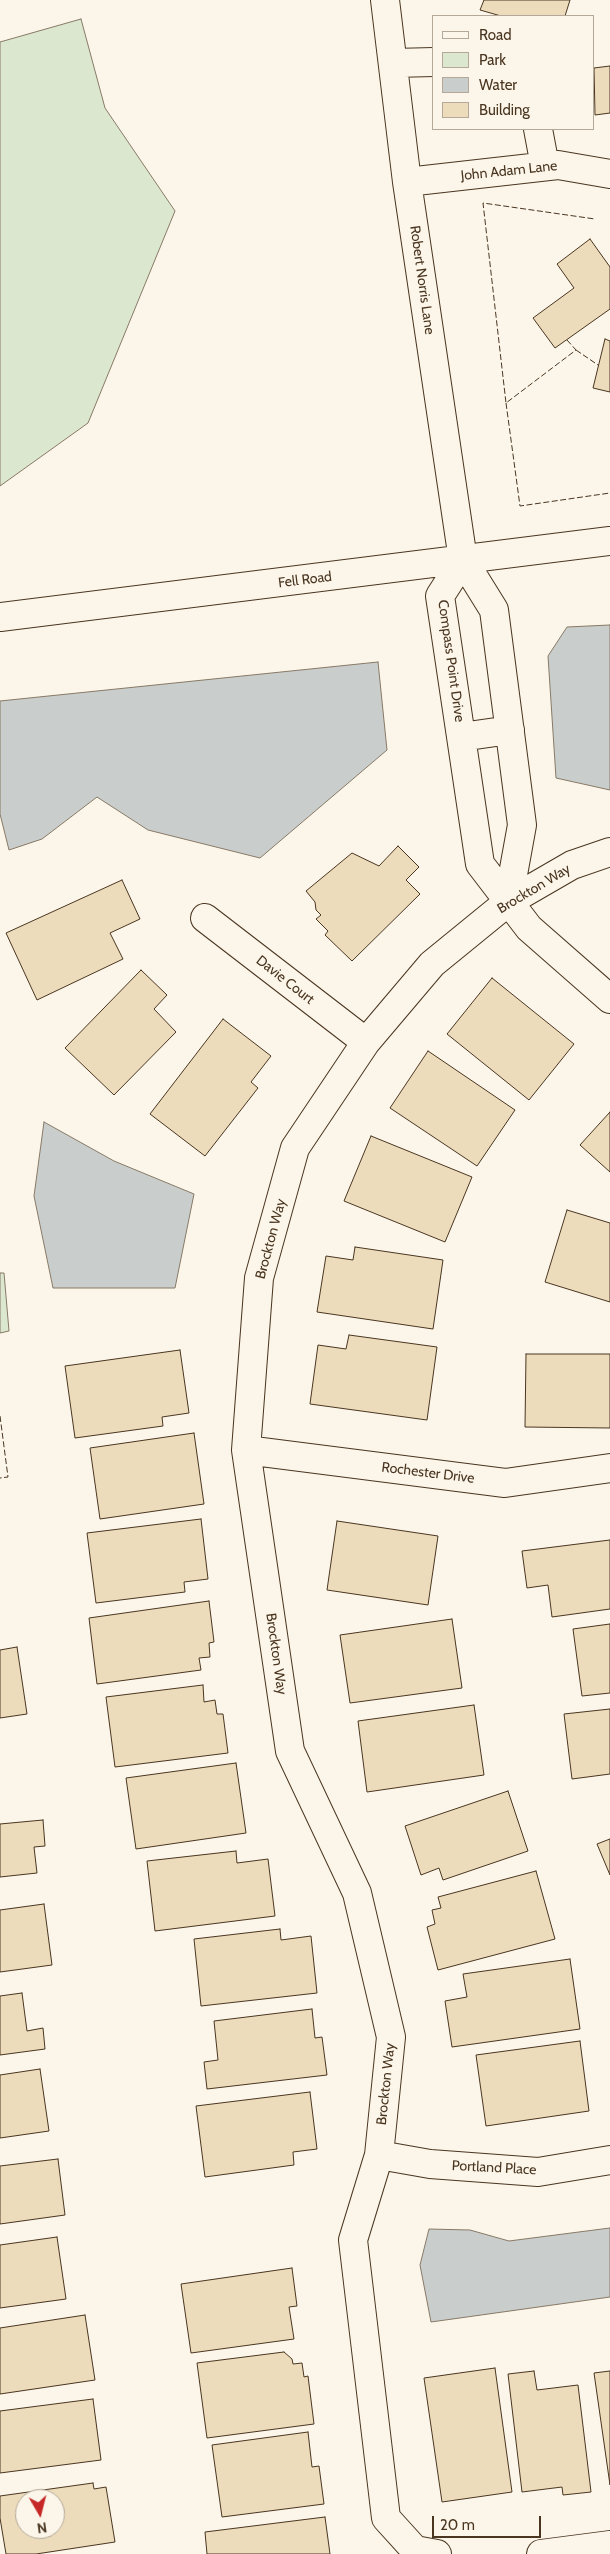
<!DOCTYPE html>
<html>
<head>
<meta charset="utf-8">
<style>
  body { margin:0 }
  #map { position:relative; width:610px; height:2554px; overflow:hidden; background:#fbf6e9; font-family:Cabin,sans-serif }
  canvas { display:block }
  .legend { position:absolute; left:432px; top:15px; width:162px; height:115px; box-sizing:border-box; background:#fbf6e9; border:1px solid #b4a999; margin:0; padding:6px 9px; list-style:none; font-size:15px; color:#4a3520 }
  .legend li { display:flex; align-items:center; gap:10px; height:25px }
  .legend b { width:25px; border:1px solid #b4a999 }
  .north { position:absolute; left:15px; top:2489px; width:50px; height:50px; box-sizing:border-box; background:#fbf6e9; border:1px solid #b4a999; border-radius:50%; rotate:172deg; font-size:14px; font-weight:700; line-height:20px; text-align:center; color:#4a3520 }
  .north::after { content:''; display:block; margin:auto; width:18px; height:22px; background:#c62828; clip-path:polygon(50% 0,100% 100%,50% 72%,0 100%) }
  .scale { position:absolute; left:432px; top:2516px; width:109px; height:22px; box-sizing:border-box; border:2px solid #4a3520; border-top:0; padding-left:6px; font-size:15px; line-height:18px; white-space:nowrap; color:#4a3520; -webkit-text-stroke:4px #fbf6e9; paint-order:stroke }
</style>
</head>
<body>
<div id="map">
<canvas width="610" height="2554"></canvas>
<ul class="legend">
<li><b style="height:6px;background:#fbf6e9"></b>Road</li>
<li><b style="height:14px;background:#dce7d0"></b>Park</li>
<li><b style="height:14px;background:#c9cecd"></b>Water</li>
<li><b style="height:14px;background:#ecdcbc"></b>Building</li>
</ul>
<div class="north">N</div>
<div class="scale">20 m</div>
</div>
<script>
const context = document.querySelector('canvas').getContext('2d');
context.lineJoin = 'round';
function fill(path, color) {
  context.fillStyle = color;
  context.fill(path, 'evenodd');
}
function poly(rows) {
  const path = new Path2D();
  for (const r of rows) {
    path.moveTo(r[0], r[1]);
    for (let i = 2; i < r.length; i += 2) path.lineTo(r[i], r[i + 1]);
  }
  return path;
}
function stroke(path, color, width, dash) {
  context.strokeStyle = color;
  context.lineWidth = width;
  context.lineCap = dash ? 'butt' : 'round';
  context.setLineDash(dash || []);
  context.stroke(path);
}
function label(font, color, halo, rows, align = 'center') {
  context.font = font + ' Cabin,sans-serif';
  context.lineWidth = 4;
  context.setLineDash([]);
  context.textBaseline = 'middle';
  context.strokeStyle = halo;
  context.fillStyle = color;
  for (const [text, x, y, turn = 0] of rows) {
    context.save();
    context.translate(x, y);
    context.rotate((+turn || 0) * Math.PI / 180);
    context.textAlign = isNaN(turn) ? turn : align;
    if (halo) context.strokeText(text, 0, 0);
    context.fillText(text, 0, 0);
    context.restore();
  }
}
const green = poly([
  [81,19,105,108,175,211,88,423,0,486,0,42,81,19],
  [0,1273,4,1273,9,1331,0,1333,0,1273]
]);
fill(green, '#dce7d0');
stroke(green, '#887966', 1);
const water = poly([
  [610,625,610,790,556,778,548,656,567,627,610,625],
  [378,662,387,750,260,858,148,830,97,797,42,839,9,850,0,814,0,701,378,662],
  [44,1122,114,1161,194,1194,175,1288,53,1288,34,1196,44,1122],
  [610,2228,610,2297,431,2322,420,2265,429,2229,470,2230,509,2241,610,2228]
]);
fill(water, '#c9cecd');
stroke(water, '#887966', 1);
const building = poly([
  [484,0,570,0,565,16,501,16,480,10,484,0],
  [610,66,610,113,595,115,594,68,610,66],
  [590,239,610,267,610,309,555,348,533,318,574,288,557,264,590,239],
  [605,339,610,341,610,392,593,388,605,339],
  [398,846,419,867,406,880,420,894,352,961,325,935,328,931,316,919,321,915,316,910,315,902,306,891,352,853,379,866,398,846],
  [122,880,140,919,110,933,123,959,37,1000,6,933,122,880],
  [141,970,167,995,154,1009,176,1032,114,1095,65,1048,141,970],
  [492,978,574,1044,529,1100,447,1034,492,978],
  [223,1019,271,1056,251,1082,258,1088,205,1156,150,1114,223,1019],
  [428,1051,515,1110,477,1166,390,1108,428,1051],
  [610,1112,610,1172,580,1145,610,1112],
  [371,1136,472,1177,445,1242,344,1201,371,1136],
  [567,1210,610,1223,610,1302,545,1282,567,1210],
  [355,1247,443,1260,433,1329,317,1312,326,1256,353,1260,355,1247],
  [349,1335,437,1347,427,1420,310,1404,318,1345,346,1349,349,1335],
  [180,1350,189,1413,162,1417,163,1426,75,1438,65,1366,180,1350],
  [526,1354,610,1354,610,1428,525,1427,526,1354],
  [194,1433,204,1504,100,1519,90,1448,194,1433],
  [201,1519,208,1579,184,1582,185,1592,96,1603,87,1533,201,1519],
  [337,1521,438,1536,428,1605,327,1590,337,1521],
  [610,1540,610,1609,552,1617,548,1585,527,1588,522,1551,610,1540],
  [209,1601,214,1642,209,1643,210,1657,199,1658,201,1670,97,1684,89,1618,209,1601],
  [452,1619,462,1688,350,1703,340,1635,452,1619],
  [610,1624,610,1693,582,1696,573,1629,610,1624],
  [17,1647,27,1714,0,1718,0,1650,17,1647],
  [203,1685,204,1702,215,1700,217,1714,223,1714,228,1753,115,1767,106,1697,203,1685],
  [474,1705,484,1775,367,1792,358,1721,474,1705],
  [610,1709,610,1774,572,1779,564,1714,610,1709],
  [236,1763,246,1833,136,1849,126,1778,236,1763],
  [508,1791,528,1851,443,1880,439,1868,421,1875,405,1826,508,1791],
  [43,1820,45,1846,34,1847,37,1873,0,1877,0,1824,43,1820],
  [610,1839,610,1875,597,1844,610,1839],
  [236,1851,237,1863,268,1859,275,1916,155,1931,147,1861,236,1851],
  [536,1871,555,1939,438,1970,427,1927,435,1924,432,1910,441,1908,438,1897,536,1871],
  [44,1904,52,1965,0,1972,0,1910,44,1904],
  [280,1929,281,1940,311,1936,317,1993,201,2006,194,1939,280,1929],
  [570,1959,580,2029,452,2047,445,2001,467,1997,463,1974,570,1959],
  [22,1993,27,2031,43,2028,45,2049,0,2055,0,1996,22,1993],
  [312,2009,315,2038,322,2037,327,2075,207,2089,204,2062,218,2060,214,2021,312,2009],
  [580,2041,589,2111,486,2126,476,2055,580,2041],
  [40,2069,49,2131,0,2138,0,2075,40,2069],
  [310,2092,317,2149,293,2152,294,2165,205,2177,196,2106,310,2092],
  [58,2159,65,2215,0,2224,0,2166,58,2159],
  [57,2237,66,2299,0,2308,0,2245,57,2237],
  [292,2268,297,2306,289,2307,294,2339,191,2353,181,2284,292,2268],
  [85,2315,95,2380,0,2394,0,2328,85,2315],
  [284,2352,292,2359,293,2364,302,2363,304,2377,308,2376,314,2424,207,2438,197,2363,284,2352],
  [495,2368,512,2492,442,2502,424,2378,495,2368],
  [534,2371,537,2390,578,2385,591,2492,563,2495,562,2487,522,2492,508,2374,534,2371],
  [610,2371,610,2485,594,2373,610,2371],
  [93,2399,101,2460,0,2473,0,2411,93,2399],
  [308,2432,312,2467,319,2466,324,2504,222,2517,212,2445,308,2432],
  [93,2483,94,2489,106,2487,115,2542,36,2554,6,2554,0,2518,0,2496,93,2483],
  [25,2499,55,2499,55,2529,25,2529,25,2499],
  [325,2517,330,2554,207,2554,205,2532,325,2517]
]);
fill(building, '#ecdcbc');
stroke(building, '#4a3520', 1);
const minor = poly([
  [385,0,407,182,463,560,494,610,522,825,508,902],
  [393,63,434,62],
  [538,129,545,166],
  [407,182,558,165,610,174],
  [463,560,440,596,480,864,529,928,610,999],
  [0,617,610,541],
  [461,737,510,730],
  [205,918,366,1042],
  [246,1450,505,1483,610,1468],
  [379,2155,430,2164,538,2172,610,2160],
  [437,2554,415,2550,386,2518,353,2240,379,2155,391,2037,357,1893,290,1751,246,1450,259,1278,295,1148,366,1042,432,964,508,902,572,865,610,852],
  [541,2554,610,2545]
]);
stroke(minor, '#4a3520', 30);
stroke(minor, '#fbf6e9', 28);
stroke(poly([
  [567,340,576,350,506,403,483,203,595,219],
  [576,350,598,365],
  [506,403,520,506,610,493],
  [0,1416,8,1477,0,1478]
]), '#4a3520', 1, [6, 2.5]);
label('14px', '#4a3520', '#fbf6e9', [
  ["John Adam Lane",509,171,-6],
  ["Robert Norris Lane",422,280,82],
  ["Fell Road",305,580,-7],
  ["Compass Point Drive",451,661,82],
  ["Brockton Way",534,889,-31],
  ["Davie Court",285,980,38],
  ["Brockton Way",271,1239,-75],
  ["Rochester Drive",428,1473,7],
  ["Brockton Way",276,1654,82],
  ["Brockton Way",386,2084,-84],
  ["Portland Place",494,2168,3]
]);
</script>
</body>
</html>
